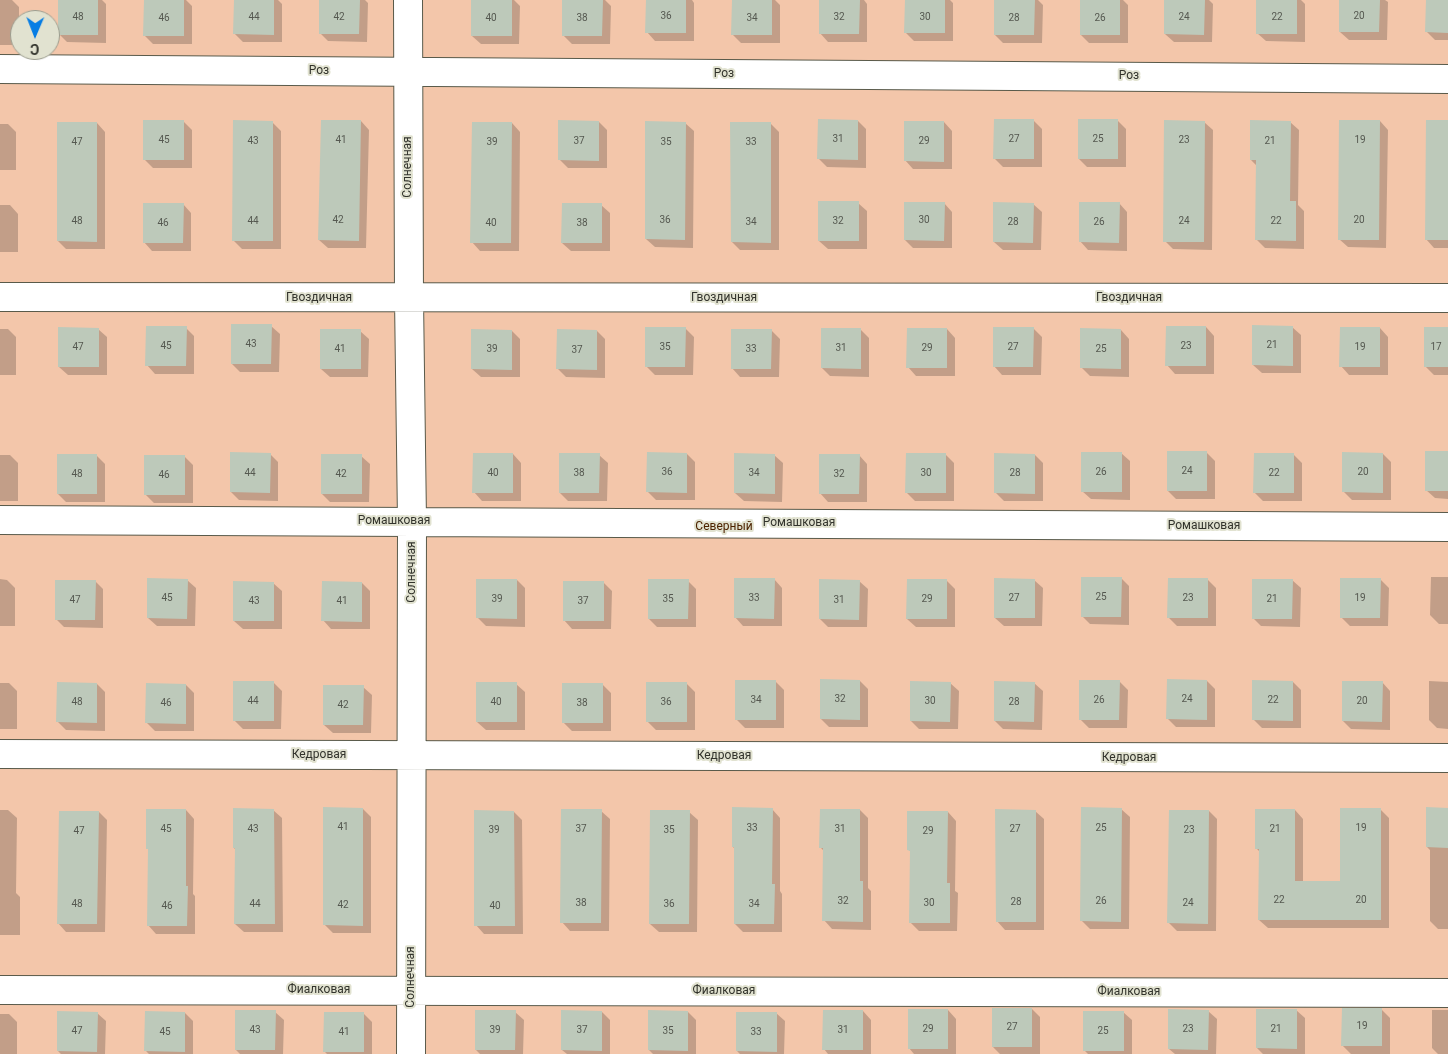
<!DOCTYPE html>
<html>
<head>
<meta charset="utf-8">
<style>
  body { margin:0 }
  #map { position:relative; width:1448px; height:1054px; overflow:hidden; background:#e1e2d0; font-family:Roboto,sans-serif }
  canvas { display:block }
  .north { position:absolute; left:10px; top:10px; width:50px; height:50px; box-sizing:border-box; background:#e1e2d0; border:1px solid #9b9c8e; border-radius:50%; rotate:181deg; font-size:14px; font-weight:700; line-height:20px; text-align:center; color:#32332c }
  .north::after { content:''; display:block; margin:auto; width:18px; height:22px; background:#067de4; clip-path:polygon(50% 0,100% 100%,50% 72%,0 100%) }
</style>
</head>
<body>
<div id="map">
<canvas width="1448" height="1054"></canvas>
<div class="north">С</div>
</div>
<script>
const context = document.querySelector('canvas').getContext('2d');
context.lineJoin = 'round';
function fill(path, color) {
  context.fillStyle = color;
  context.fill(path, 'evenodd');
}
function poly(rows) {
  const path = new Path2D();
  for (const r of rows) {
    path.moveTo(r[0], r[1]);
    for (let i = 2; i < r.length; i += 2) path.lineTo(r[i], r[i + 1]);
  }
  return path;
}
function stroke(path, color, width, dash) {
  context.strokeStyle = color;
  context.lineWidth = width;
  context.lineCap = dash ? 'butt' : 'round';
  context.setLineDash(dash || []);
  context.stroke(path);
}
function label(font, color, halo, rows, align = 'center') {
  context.font = font + ' Roboto,sans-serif';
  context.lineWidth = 4;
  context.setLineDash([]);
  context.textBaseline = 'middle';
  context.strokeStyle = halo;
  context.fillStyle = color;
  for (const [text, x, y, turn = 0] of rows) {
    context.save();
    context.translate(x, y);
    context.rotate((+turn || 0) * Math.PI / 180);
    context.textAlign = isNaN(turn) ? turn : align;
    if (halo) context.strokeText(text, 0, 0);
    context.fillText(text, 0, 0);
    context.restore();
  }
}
fill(poly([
  [0,0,1448,0,1448,1054,0,1054],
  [20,20,50,20,50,50,20,50]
]), '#f3c6aa');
fill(poly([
  [0,0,12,0,19,7,19,45,0,45],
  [59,0,102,0,106,4,106,43,67,42,59,34],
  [145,0,186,0,192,6,192,44,153,44,145,36],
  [235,0,278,0,282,4,282,42,243,42,234,33],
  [320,0,365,0,368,3,367,42,328,41,320,33],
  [473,0,514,0,520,6,519,44,481,44,472,36],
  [563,0,605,0,611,6,610,44,572,44,563,35],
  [647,0,692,0,694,3,694,41,655,41,647,32],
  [733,0,775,0,780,5,780,43,741,43,733,35],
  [820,0,864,0,867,4,867,42,828,42,820,33],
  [906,0,950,0,953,3,953,41,914,41,906,33],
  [995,0,1038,0,1043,5,1042,43,1003,43,995,35],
  [1081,0,1123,0,1128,5,1128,43,1089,43,1081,35],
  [1165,0,1209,0,1213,4,1212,42,1174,42,1165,34],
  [1258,0,1301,0,1305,4,1305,42,1266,41,1257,33],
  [1340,0,1385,0,1388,2,1387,40,1349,40,1340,32],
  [1427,0,1448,0,1448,40,1435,40,1427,32],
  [361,121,369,130,366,248,328,248,319,240],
  [858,121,866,129,866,168,827,167,819,159],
  [1034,121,1042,129,1042,167,1003,167,995,159],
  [1118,121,1126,129,1126,167,1087,167,1079,159],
  [1380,121,1388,130,1386,248,1348,247,1339,239],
  [184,122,192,130,192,168,153,168,145,160],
  [272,122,281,131,281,249,242,249,234,241],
  [599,122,607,130,607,168,568,168,560,160],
  [944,122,952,131,952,169,913,169,905,160],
  [1204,122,1213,130,1212,250,1173,249,1165,241],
  [1290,122,1299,130,1298,205,1304,211,1304,249,1265,248,1257,240,1257,166,1251,160],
  [1448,122,1448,248,1434,248,1426,239],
  [97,123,105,132,105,249,66,249,58,241],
  [512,123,520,132,519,251,480,251,472,242],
  [685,123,694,131,693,248,655,247,646,239],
  [0,124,8,124,16,132,16,170,0,170],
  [771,124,779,132,779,250,740,250,732,242],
  [858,203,867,211,867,249,828,249,819,241],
  [944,203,952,212,952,248,913,248,905,240],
  [1119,203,1127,212,1127,251,1088,250,1080,241],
  [183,204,191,213,191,251,152,251,144,242],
  [1033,204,1042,212,1041,250,1003,250,994,242],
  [0,205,10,205,18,214,18,252,0,252],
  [601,205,610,213,610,251,571,251,562,243],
  [271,326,280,334,279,372,240,372,232,364],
  [1206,327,1214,336,1214,374,1175,374,1167,365],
  [1292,327,1301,335,1301,373,1262,373,1253,365],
  [186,328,194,336,194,374,155,374,147,365],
  [685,328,694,337,693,375,655,375,646,366],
  [1033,328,1042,337,1041,375,1002,375,994,366],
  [1380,328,1388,337,1388,375,1349,375,1341,366],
  [1448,328,1448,375,1434,375,1425,366],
  [0,329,8,329,16,337,16,375,0,375],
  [98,329,107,337,107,375,68,375,59,367],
  [947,329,955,338,955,376,916,376,908,367],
  [771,330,780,339,779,377,740,377,732,368],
  [861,330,869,338,869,377,830,376,822,368],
  [1121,330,1129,339,1129,377,1090,376,1082,368],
  [360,331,369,339,368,377,330,377,321,369],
  [512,331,520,339,520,377,481,377,472,369],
  [597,331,605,339,605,378,566,377,558,369],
  [1448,452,1448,499,1435,498,1426,490],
  [1121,453,1130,461,1130,500,1091,499,1082,491],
  [1207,453,1215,461,1215,499,1176,499,1168,491],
  [270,454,278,462,278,501,239,500,231,492],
  [513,454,521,463,521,501,482,501,474,492],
  [687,454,695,462,695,500,656,500,648,492],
  [1293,454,1302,463,1302,501,1263,501,1254,492],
  [1383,454,1391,462,1391,500,1352,500,1344,492],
  [0,455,10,455,18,463,18,501,0,501],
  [599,455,608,463,607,501,568,501,560,493],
  [774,455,783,463,782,502,744,501,735,493],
  [859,455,867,464,867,502,828,502,820,493],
  [946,455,954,463,954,501,915,501,907,493],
  [1035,455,1043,463,1043,501,1004,501,996,493],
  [97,456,105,464,105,502,66,502,58,494],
  [184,456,193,465,193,503,154,503,145,494],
  [361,456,370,464,369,502,330,502,322,494],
  [1431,577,1448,577,1448,624,1439,624,1430,615],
  [1121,578,1129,586,1129,625,1090,624,1082,616],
  [0,579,7,580,15,588,15,626,0,626],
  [774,579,782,588,782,626,743,626,735,617],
  [1380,579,1389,588,1388,626,1350,626,1341,617],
  [187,580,196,588,195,626,157,626,148,618],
  [517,580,525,588,525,627,486,626,478,618],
  [1034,580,1043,588,1042,626,1004,626,995,618],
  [1208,580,1216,588,1216,626,1177,626,1169,618],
  [1292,580,1301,588,1300,627,1261,626,1253,618],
  [95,581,103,589,103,628,64,627,56,619],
  [688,581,696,589,696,627,657,627,649,619],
  [859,581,868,589,867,627,828,627,820,619],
  [947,581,955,589,955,627,916,627,907,619],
  [603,582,612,591,611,629,572,629,564,620],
  [273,583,282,591,282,629,243,629,234,621],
  [362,583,370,591,370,629,331,629,323,620],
  [860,681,868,689,868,727,829,727,821,719],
  [1119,681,1128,690,1127,728,1089,728,1080,719],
  [1207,681,1215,689,1215,727,1176,727,1168,719],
  [1429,681,1448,682,1448,729,1437,728,1429,720],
  [273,682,282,691,281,729,243,729,234,720],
  [776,682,784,690,784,728,745,728,737,720],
  [1293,682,1301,690,1301,728,1262,728,1254,720],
  [1382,682,1390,691,1390,730,1351,729,1343,721],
  [0,683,9,683,17,691,17,729,0,729],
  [686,683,695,692,695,730,656,730,647,721],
  [950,683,959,691,958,729,919,729,911,721],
  [1034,683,1043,691,1042,730,1003,729,995,721],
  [97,684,105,692,105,731,66,730,58,722],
  [516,684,525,692,525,730,486,730,477,722],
  [602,684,611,693,611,731,572,731,563,722],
  [186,685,194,693,194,731,155,731,147,723],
  [363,687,372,695,371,733,333,733,324,725],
  [363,809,371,817,371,933,333,933,324,924],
  [772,809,780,818,780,891,782,894,782,932,743,932,735,924,735,849,733,847],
  [1121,809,1130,817,1129,929,1090,929,1082,921],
  [1380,809,1389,818,1389,928,1268,928,1259,920,1260,852,1256,848,1295,810,1303,819,1303,882,1341,882],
  [1448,809,1448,929,1438,929,1430,921,1430,850,1427,847],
  [0,810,8,810,17,818,16,893,20,897,20,935,0,935],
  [186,810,194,819,193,894,195,896,195,934,156,934,148,925,149,850,147,848],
  [273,810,282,818,283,932,244,932,235,924,236,850,234,848],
  [860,810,868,818,868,888,871,891,871,930,832,929,824,920,824,851,821,848],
  [601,811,610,819,609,931,570,931,562,922],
  [1035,811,1044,819,1044,930,1005,930,997,921],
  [1209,811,1217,819,1216,931,1177,931,1169,923],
  [99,812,107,820,105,932,66,932,58,923],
  [514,812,522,820,523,934,484,934,476,925],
  [689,812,698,820,697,932,659,932,650,924],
  [948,812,956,821,955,891,958,893,957,931,919,931,910,922,911,852,909,850],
  [1032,1009,1040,1017,1040,1054,1000,1054,993,1047],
  [948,1010,956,1019,956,1054,914,1054,909,1048],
  [1296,1010,1305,1018,1305,1054,1263,1054,1257,1048],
  [1382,1010,1390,1018,1390,1054,1351,1054,1342,1045],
  [1432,1010,1448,1010,1448,1054,1438,1054,1432,1048],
  [863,1011,871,1020,871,1054,828,1054,824,1049],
  [1208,1011,1217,1019,1216,1054,1175,1054,1169,1049],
  [275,1012,284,1020,283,1054,240,1054,236,1050],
  [515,1012,524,1020,523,1054,480,1054,476,1050],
  [602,1012,610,1020,610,1054,567,1054,562,1050],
  [688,1012,696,1020,696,1054,653,1054,649,1050],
  [1123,1012,1132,1020,1132,1054,1088,1054,1084,1050],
  [97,1013,106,1021,105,1054,61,1054,58,1051],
  [185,1013,193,1021,193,1054,149,1054,146,1051],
  [776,1013,785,1021,784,1054,740,1054,737,1051],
  [0,1014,9,1014,17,1022,17,1054,0,1054],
  [364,1014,372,1022,372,1054,327,1054,325,1052]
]), '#0003');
fill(poly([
  [58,0,98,0,98,35,58,35],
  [144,0,184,0,184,36,143,36],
  [234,0,274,0,274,35,233,34],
  [319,0,360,0,359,34,319,34],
  [471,0,512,0,512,36,471,36],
  [562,0,603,0,602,36,562,36],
  [646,0,686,0,686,33,645,33],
  [732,0,772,0,772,35,731,35],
  [819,0,860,0,859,34,819,34],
  [905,0,945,0,945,33,904,33],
  [994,0,1035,0,1034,35,994,35],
  [1080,0,1120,0,1120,35,1080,35],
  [1164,0,1205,0,1204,35,1164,34],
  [1256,0,1297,0,1297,34,1256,34],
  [1339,0,1380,0,1379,32,1339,32],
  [1426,0,1448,0,1448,33,1425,32],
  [818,119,858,120,858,160,817,159],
  [994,119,1034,119,1034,159,993,159],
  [1078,119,1118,119,1118,159,1078,159],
  [143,120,184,120,184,160,143,160],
  [233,120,273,121,273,241,232,241],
  [321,120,361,120,359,241,318,240],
  [558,120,599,121,599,161,558,160],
  [1164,120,1205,121,1204,242,1163,242],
  [1250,120,1291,121,1290,201,1296,201,1296,241,1255,240,1256,160,1250,160],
  [1339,120,1380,120,1379,240,1338,240],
  [1426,120,1448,120,1448,240,1425,240],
  [645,121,686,122,685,240,645,239],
  [904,121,944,121,944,162,904,161],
  [57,122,97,122,97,242,57,241],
  [472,122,512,122,511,243,470,243],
  [730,122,771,122,771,243,731,242],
  [818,201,859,201,859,241,818,241],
  [904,202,945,202,944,241,904,240],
  [993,202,1034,203,1033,243,993,242],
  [1079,202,1120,202,1119,243,1079,242],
  [143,203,184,203,183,243,143,243],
  [562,203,602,203,602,243,561,243],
  [231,324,272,324,271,364,231,364],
  [1252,325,1293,326,1293,366,1252,365],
  [146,326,187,326,186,366,145,366],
  [1166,326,1206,326,1206,366,1165,366],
  [58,327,99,328,99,367,58,367],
  [645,327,686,327,685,367,645,367],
  [993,327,1034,327,1033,367,993,367],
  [1340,327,1380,327,1380,367,1339,367],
  [1424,327,1448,327,1448,367,1424,367],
  [821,328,861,328,861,369,821,368],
  [907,328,947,328,947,368,906,368],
  [1080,328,1121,329,1121,369,1080,368],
  [320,329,361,329,361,369,320,369],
  [471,329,512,330,512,370,471,369],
  [557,329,597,330,597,370,556,369],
  [731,329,772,329,771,369,731,369],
  [1167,451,1207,451,1207,491,1167,491],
  [1425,451,1448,451,1448,491,1425,491],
  [230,452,271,453,270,493,230,492],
  [647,452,687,453,687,493,646,492],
  [1081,452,1122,452,1122,492,1081,492],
  [1342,452,1383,453,1383,493,1342,492],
  [473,453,513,453,513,493,472,493],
  [559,453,600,453,599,493,559,493],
  [734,453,775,454,775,494,734,493],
  [906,453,946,453,946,493,905,493],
  [994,453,1035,454,1035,494,994,493],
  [1254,453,1294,453,1294,493,1253,493],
  [57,454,97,454,97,494,57,494],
  [321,454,362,454,362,494,321,494],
  [819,454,860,454,859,494,819,494],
  [144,455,185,455,185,495,144,495],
  [1081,577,1122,577,1121,617,1081,617],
  [147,578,188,579,187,619,147,618],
  [734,578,775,578,774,619,734,618],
  [994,578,1035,579,1035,618,994,618],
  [1168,578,1208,578,1208,618,1167,618],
  [1340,578,1381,578,1380,618,1340,618],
  [476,579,517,579,517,619,476,618],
  [648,579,689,579,688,619,648,619],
  [819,579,860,580,859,620,819,619],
  [907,579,947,579,947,619,906,619],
  [1252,579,1293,579,1292,619,1252,619],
  [55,580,96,580,95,620,55,620],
  [233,581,274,582,274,621,233,621],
  [322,581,362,582,362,622,321,621],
  [563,581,604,581,604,621,563,621],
  [820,679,860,680,860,720,820,719],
  [1167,679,1207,680,1207,720,1166,719],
  [735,680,776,680,776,720,735,720],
  [1079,680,1120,680,1119,720,1079,720],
  [1252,680,1293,681,1293,721,1252,720],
  [233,681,274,681,274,721,233,721],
  [910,681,951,682,950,722,910,721],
  [994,681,1035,682,1034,722,994,721],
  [1342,681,1383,681,1382,722,1342,721],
  [57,682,97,683,97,723,56,722],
  [476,682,517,682,517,722,476,722],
  [646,682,687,682,687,722,646,722],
  [146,683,186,684,186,724,145,723],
  [562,683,603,683,603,723,562,723],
  [323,685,364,685,363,725,323,725],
  [323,807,363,808,363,926,323,925],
  [732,807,773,808,772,884,775,884,774,924,734,924,734,847,732,847],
  [1081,807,1122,808,1121,922,1080,921],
  [1426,807,1448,808,1448,848,1426,847],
  [233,808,274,809,275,924,234,924,235,848,233,848],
  [1340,808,1381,808,1381,920,1258,920,1259,849,1255,849,1255,809,1295,809,1295,881,1340,881],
  [146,809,186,809,186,886,188,886,187,926,147,926,148,849,146,849],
  [561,809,602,809,601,923,560,923],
  [820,809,860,809,860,881,863,881,863,922,822,921,823,848,819,848],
  [995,809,1036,810,1036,922,996,922],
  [474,810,514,811,515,926,474,926],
  [650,810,690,810,689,924,649,924],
  [1169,810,1209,810,1208,924,1167,923],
  [59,811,99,811,97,924,57,924],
  [907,811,948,811,947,883,950,883,950,923,909,923,910,851,907,850],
  [992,1008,1032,1008,1032,1047,992,1047],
  [1342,1008,1382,1008,1382,1046,1341,1046],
  [908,1009,948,1009,948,1049,908,1049],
  [1168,1009,1209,1010,1208,1050,1168,1049],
  [1256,1009,1297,1009,1297,1049,1256,1048],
  [235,1010,276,1010,275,1050,235,1050],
  [475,1010,516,1010,515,1050,475,1050],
  [561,1010,602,1011,602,1051,561,1050],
  [648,1010,688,1011,688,1051,648,1050],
  [823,1010,863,1010,863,1050,822,1050],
  [57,1011,98,1012,97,1052,57,1051],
  [145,1011,185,1012,185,1052,144,1051],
  [1083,1011,1124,1011,1124,1051,1083,1051],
  [324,1012,364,1012,364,1052,323,1052],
  [736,1012,777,1012,777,1052,736,1051]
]), '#bdc9ba');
const minor = poly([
  [408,0,409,298,412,521,411,1054],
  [0,69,1448,79],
  [0,297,1448,298],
  [0,520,1448,527],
  [0,754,1448,758],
  [0,990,1448,993]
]);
stroke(minor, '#595a4a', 30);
stroke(minor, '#fff', 28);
label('10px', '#555850', null, [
  ["36",666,16],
  ["20",1359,16],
  ["48",78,17],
  ["44",254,17],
  ["42",339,17],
  ["32",839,17],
  ["30",925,17],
  ["24",1184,17],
  ["22",1277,17],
  ["46",164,18],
  ["40",491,18],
  ["38",582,18],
  ["34",752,18],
  ["28",1014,18],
  ["26",1100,18],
  ["31",838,139],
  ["27",1014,139],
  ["25",1098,139],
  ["45",164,140],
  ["41",341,140],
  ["23",1184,140],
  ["19",1360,140],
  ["43",253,141],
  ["37",579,141],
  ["29",924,141],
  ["21",1270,141],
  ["47",77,142],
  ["39",492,142],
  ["35",666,142],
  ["33",751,142],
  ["42",338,220],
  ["36",665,220],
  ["30",924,220],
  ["20",1359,220],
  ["48",77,221],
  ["44",253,221],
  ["32",838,221],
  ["24",1184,221],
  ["22",1276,221],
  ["34",751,222],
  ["28",1013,222],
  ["26",1099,222],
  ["46",163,223],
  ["40",491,223],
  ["38",582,223],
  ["43",251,344],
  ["21",1272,345],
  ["45",166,346],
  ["23",1186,346],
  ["47",78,347],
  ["35",665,347],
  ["27",1013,347],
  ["19",1360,347],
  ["17",1436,347],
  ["31",841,348],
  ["29",927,348],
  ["41",340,349],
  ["39",492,349],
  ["33",751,349],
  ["25",1101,349],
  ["37",577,350],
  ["24",1187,471],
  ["36",667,472],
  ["26",1101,472],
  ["20",1363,472],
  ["44",250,473],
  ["40",493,473],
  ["38",579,473],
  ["34",754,473],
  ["30",926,473],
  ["28",1015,473],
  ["22",1274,473],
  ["48",77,474],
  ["42",341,474],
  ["32",839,474],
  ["46",164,475],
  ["25",1101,597],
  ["45",167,598],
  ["33",754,598],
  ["27",1014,598],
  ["23",1188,598],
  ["19",1360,598],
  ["39",497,599],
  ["35",668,599],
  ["29",927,599],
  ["21",1272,599],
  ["47",75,600],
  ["31",839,600],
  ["43",254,601],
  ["41",342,601],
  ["37",583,601],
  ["32",840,699],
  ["24",1187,699],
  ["34",756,700],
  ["26",1099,700],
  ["22",1273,700],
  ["44",253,701],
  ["30",930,701],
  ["20",1362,701],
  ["48",77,702],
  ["40",496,702],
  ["36",666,702],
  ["28",1014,702],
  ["46",166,703],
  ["38",582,703],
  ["42",343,705],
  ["41",343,827],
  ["33",752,828],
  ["25",1101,828],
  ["19",1361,828],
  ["45",166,829],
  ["43",253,829],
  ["37",581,829],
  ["31",840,829],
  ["27",1015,829],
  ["21",1275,829],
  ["39",494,830],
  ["35",669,830],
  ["23",1189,830],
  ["47",79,831],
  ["29",928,831],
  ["22",1279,900],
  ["20",1361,900],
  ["32",843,901],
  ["26",1101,901],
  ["28",1016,902],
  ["38",581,903],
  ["30",929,903],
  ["24",1188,903],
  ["48",77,904],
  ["44",255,904],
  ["36",669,904],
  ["34",754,904],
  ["42",343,905],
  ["46",167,906],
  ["40",495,906],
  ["19",1362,1026],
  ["27",1012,1027],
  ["29",928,1029],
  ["23",1188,1029],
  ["21",1276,1029],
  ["43",255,1030],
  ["39",495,1030],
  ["37",582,1030],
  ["31",843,1030],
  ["47",77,1031],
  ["35",668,1031],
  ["25",1103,1031],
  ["45",165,1032],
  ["41",344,1032],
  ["33",756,1032]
]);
label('12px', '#32332c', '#e1e2d0', [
  ["Роз",319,71],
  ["Роз",724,74],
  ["Роз",1129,76],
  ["Солнечная",408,167,-90],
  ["Гвоздичная",319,298],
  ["Гвоздичная",724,298],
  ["Гвоздичная",1129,298],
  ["Ромашковая",394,521],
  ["Ромашковая",799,523],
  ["Ромашковая",1204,526],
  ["Солнечная",412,572,-90],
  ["Кедровая",319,755],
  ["Кедровая",724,756],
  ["Кедровая",1129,758],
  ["Солнечная",411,977,-90],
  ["Фиалковая",319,990],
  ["Фиалковая",724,991],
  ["Фиалковая",1129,992]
]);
label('12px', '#4c2200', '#e1e2d0', [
  ["Северный",724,527]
]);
</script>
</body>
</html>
